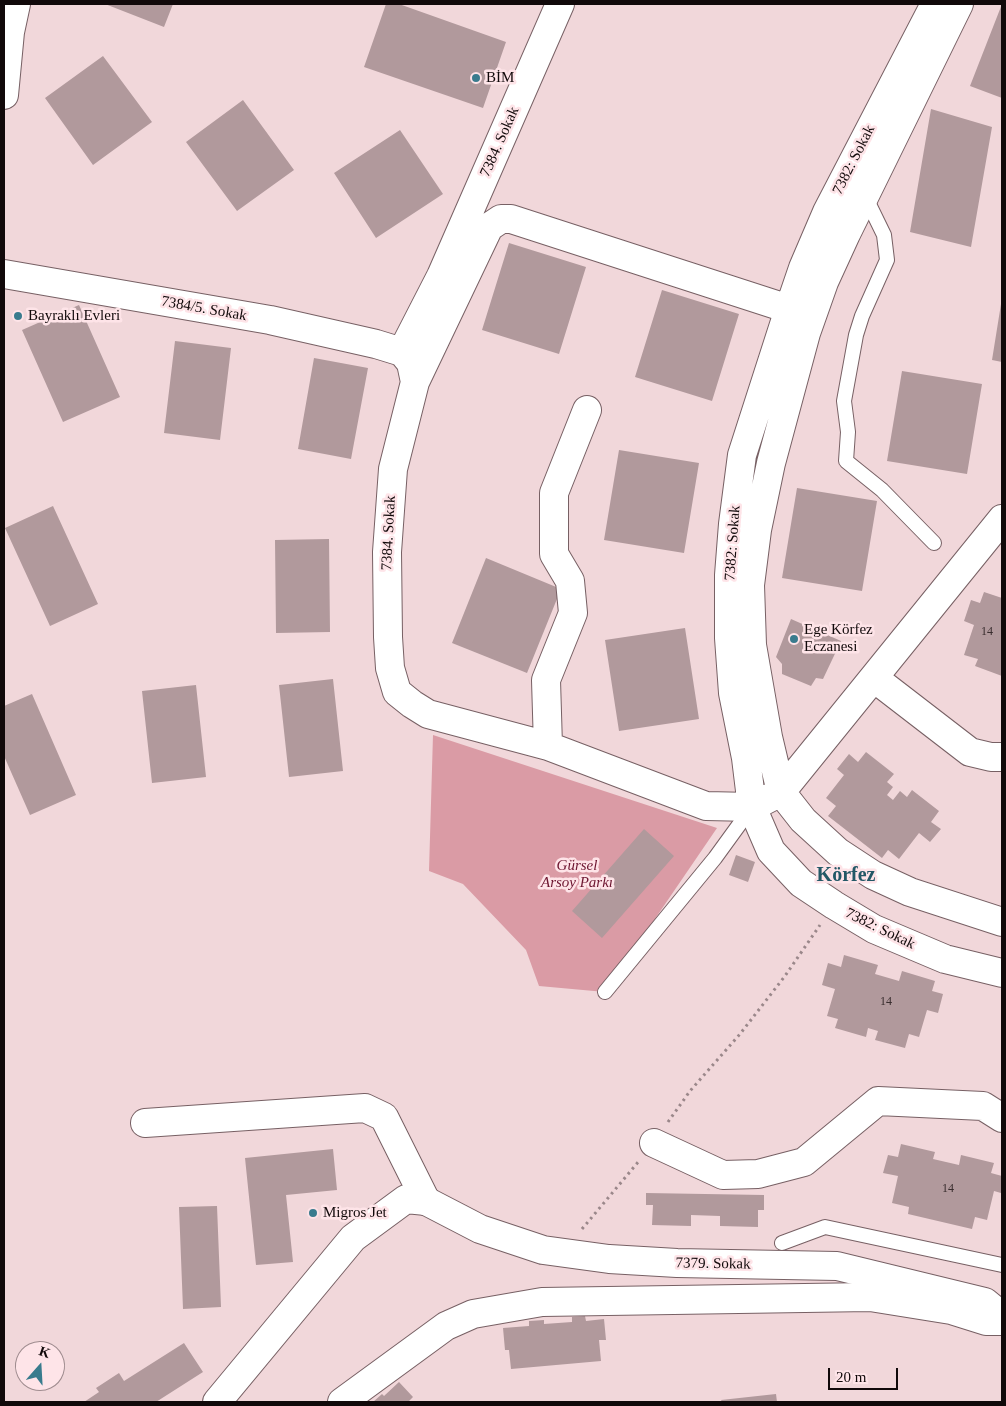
<!DOCTYPE html>
<html>
<head>
<meta charset="utf-8">
<style>
  body { margin:0 }
  #map { position:relative; width:1006px; height:1406px; overflow:hidden; background:#f1d7da; font-family:Georgia,serif }
  canvas { display:block }
  .frame { position:absolute; inset:0; border:5px solid #11090a; pointer-events:none }
  .north { position:absolute; left:15px; top:1341px; width:50px; height:50px; box-sizing:border-box; background:#fee4e8; border:1px solid #9f8c8f; border-radius:50%; rotate:19deg; font-size:14px; font-weight:700; line-height:20px; text-align:center; color:#11090a }
  .north::after { content:''; display:block; margin:auto; width:18px; height:22px; background:#397b8d; clip-path:polygon(50% 0,100% 100%,50% 72%,0 100%) }
  .scale { position:absolute; left:828px; top:1368px; width:70px; height:22px; box-sizing:border-box; border:2px solid #11090a; border-top:0; padding-left:6px; font-size:15px; line-height:18px; white-space:nowrap; color:#11090a; -webkit-text-stroke:4px #fee4e8; paint-order:stroke }
</style>
</head>
<body>
<div id="map">
<canvas width="1006" height="1406"></canvas>
<div class="frame"></div>
<div class="north">K</div>
<div class="scale">20 m</div>
</div>
<script>
const context = document.querySelector('canvas').getContext('2d');
context.lineJoin = 'round';
function fill(path, color) {
  context.fillStyle = color;
  context.fill(path, 'evenodd');
}
function poly(rows) {
  const path = new Path2D();
  for (const r of rows) {
    path.moveTo(r[0], r[1]);
    for (let i = 2; i < r.length; i += 2) path.lineTo(r[i], r[i + 1]);
  }
  return path;
}
function stroke(path, color, width, dash) {
  context.strokeStyle = color;
  context.lineWidth = width;
  context.lineCap = dash ? 'butt' : 'round';
  context.setLineDash(dash || []);
  context.stroke(path);
}
function label(font, color, halo, rows, align = 'center') {
  context.font = font + ' Georgia,serif';
  context.lineWidth = 5;
  context.setLineDash([]);
  context.textBaseline = 'middle';
  context.strokeStyle = halo;
  context.fillStyle = color;
  for (const [text, x, y, turn = 0] of rows) {
    context.save();
    context.translate(x, y);
    context.rotate((+turn || 0) * Math.PI / 180);
    context.textAlign = isNaN(turn) ? turn : align;
    if (halo) context.strokeText(text, 0, 0);
    context.fillText(text, 0, 0);
    context.restore();
  }
}
fill(poly([
  [433,735,717,828,605,992,539,986,526,950,463,884,429,871]
]), '#da9ba5');
fill(poly([
  [105,4,173,4,164,27],
  [386,4,399,4,506,42,483,108,364,67],
  [1002,4,1002,98,970,86],
  [103,56,152,122,93,165,45,98],
  [243,100,294,170,237,211,186,142],
  [931,109,992,127,971,247,910,232],
  [400,130,443,194,376,238,334,173],
  [509,243,586,267,559,354,482,330],
  [662,290,739,314,712,401,635,377],
  [1001,304,1002,304,1002,362,992,360],
  [79,305,120,397,63,422,22,330],
  [175,341,231,348,220,440,164,433],
  [314,358,368,368,351,459,298,449],
  [902,371,982,384,967,474,887,461],
  [619,450,699,463,684,553,604,540],
  [797,488,877,501,862,591,782,578],
  [53,506,98,604,50,626,5,528],
  [329,539,330,632,276,633,275,540],
  [486,558,561,589,527,673,452,643],
  [984,592,1002,598,1002,676,975,666,978,659,964,655,974,625,964,621,971,600,980,603],
  [791,619,841,641,823,679,816,678,811,686,782,674,782,664,776,657],
  [685,628,699,719,619,731,605,640],
  [333,679,343,771,289,777,279,685],
  [196,685,206,777,152,783,142,691],
  [32,694,76,795,30,815,4,756,4,706],
  [866,752,894,774,887,782,893,787,887,795,893,800,900,791,907,797,912,790,939,811,931,822,941,829,930,842,919,833,899,859,888,850,882,858,828,816,836,806,826,798,844,775,837,769,849,754,858,762],
  [644,829,674,856,602,938,572,911],
  [736,855,755,862,748,882,729,875],
  [844,955,878,965,875,974,899,981,902,971,935,981,932,991,943,994,938,1013,927,1010,919,1037,909,1034,905,1048,875,1040,878,1031,868,1028,866,1037,835,1028,838,1019,827,1016,835,989,822,985,828,963,841,967],
  [901,1144,935,1152,933,1159,959,1165,961,1155,994,1163,991,1173,1002,1176,1002,1186,1001,1193,994,1191,987,1220,975,1217,972,1229,908,1214,909,1207,892,1203,898,1176,883,1173,888,1155,898,1157],
  [333,1149,337,1190,286,1195,293,1262,256,1265,245,1158],
  [646,1193,764,1195,764,1210,758,1210,758,1227,720,1226,720,1216,691,1215,691,1226,652,1225,653,1205,646,1205],
  [217,1206,221,1307,183,1309,179,1207],
  [585,1316,586,1321,604,1319,606,1340,599,1340,601,1361,511,1369,509,1350,505,1350,503,1328,529,1326,529,1321,544,1320,544,1324,572,1322,572,1317],
  [184,1343,203,1372,156,1402,84,1402,99,1392,96,1388,119,1373,124,1381],
  [399,1382,413,1397,408,1402,373,1402,382,1394,384,1396],
  [776,1394,777,1402,722,1402,721,1400]
]), '#b1999c');
const lane = poly([
  [865,196,884,235,887,260,862,316,856,335,844,401,848,432,846,461,882,490,934,543],
  [605,992,715,858,752,807],
  [782,1243,825,1227,1002,1265]
]);
const street = poly([
  [935,4,827,212,803,268,789,309,742,455,733,524,729,575,729,638,733,693,746,758,752,807,771,851,801,883,834,905,874,929,945,959,1002,973],
  [959,4,846,234,824,282,806,333,771,463,757,530,750,585,752,645,768,737,781,792,803,820,838,852,873,875,910,892,1002,922],
  [4,274,270,320,376,344,402,352],
  [402,352,411,363,415,382,393,469,387,552,388,637,390,668,397,692,412,704,428,714,548,746,706,806,752,807,781,792,1002,519],
  [402,352,441,276,560,4],
  [415,382,489,227,501,219,511,219,789,309],
  [874,678,970,752,991,757,1002,757],
  [548,746,546,680,573,613,570,581,554,554,554,493,587,410],
  [145,1123,365,1108,384,1117,426,1201],
  [654,1143,723,1175,758,1174,804,1162,878,1101,983,1106,1002,1118],
  [217,1402,353,1238,406,1199,426,1201],
  [342,1402,446,1326,473,1314,542,1302,870,1297,951,1310,986,1321,1002,1321]
]);
const secondary = poly([
  [4,95,10,32,16,4],
  [426,1201,480,1229,543,1250,609,1259,677,1263,837,1266,985,1302,1002,1316]
]);
stroke(lane, '#776064', 16);
stroke(street, '#776064', 30);
stroke(secondary, '#776064', 30);
stroke(poly([
  [668,1122,690,1091,740,1034,785,976,820,925],
  [582,1229,639,1161]
]), '#9a878a', 3, [2.5, 4]);
stroke(lane, '#fff', 14);
stroke(street, '#fff', 28);
stroke(secondary, '#fff', 28);
for (const [x, y, r, color] of [
  [476,78,5,"#397b8d"],
  [18,316,5,"#397b8d"],
  [794,639,5,"#397b8d"],
  [313,1213,5,"#397b8d"]
]) {
  const dot = new Path2D();
  dot.arc(x, y, r, 0, 2 * Math.PI);
  context.fillStyle = color;
  context.fill(dot);
  stroke(dot, '#fee4e8', 2);
}
label('12px', '#392d2e', null, [
  ["14",987,632],
  ["14",886,1002],
  ["14",948,1189]
]);
label('15px', '#11090a', '#fee4e8', [
  ["BİM",486,78],
  ["Bayraklı Evleri",28,316],
  ["Ege Körfez",804,630],
  ["Eczanesi",804,647],
  ["Migros Jet",323,1213]
], 'left');
label('15px', '#11090a', '#fee4e8', [
  ["7384. Sokak",500,142,-66],
  ["7382: Sokak",854,160,-63],
  ["7384/5. Sokak",204,309,10],
  ["7384. Sokak",389,533,-87],
  ["7382: Sokak",733,543,-86],
  ["7382: Sokak",880,929,26],
  ["7379. Sokak",713,1264,1]
]);
label('italic 15px', '#6d1530', '#fee4e8', [
  ["Gürsel",577,866],
  ["Arsoy Parkı",577,883]
]);
label('bold 20px', '#235866', '#fee4e8', [
  ["Körfez",846,876]
]);
</script>
</body>
</html>
